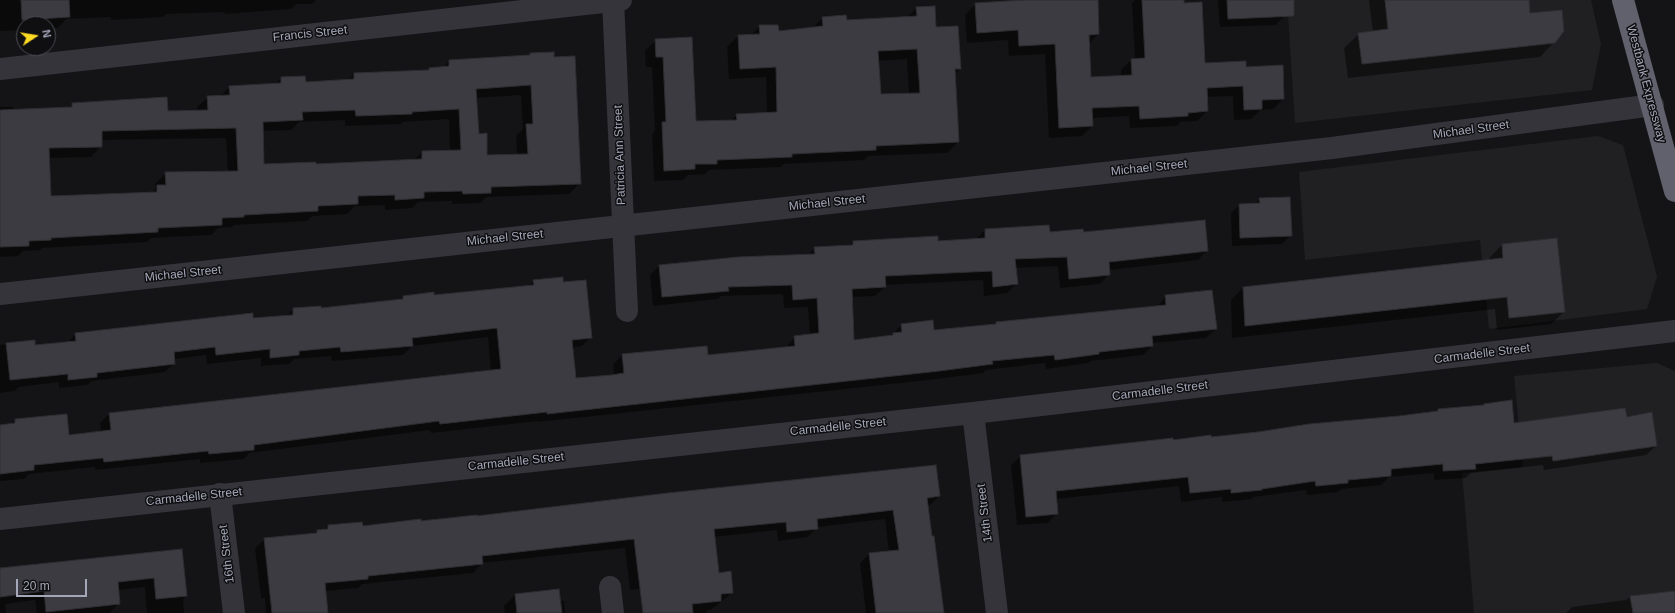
<!DOCTYPE html>
<html>
<head>
<meta charset="utf-8">
<style>
  body { margin:0 }
  #map { position:relative; width:1675px; height:613px; overflow:hidden; background:#141416; font-family:Arial,sans-serif }
  canvas { display:block }
  .north { position:absolute; left:16px; top:16px; width:40px; height:40px; box-sizing:border-box; background:#0f0f11; border:1px solid #4b4c54; border-radius:50%; rotate:78deg; font-size:11px; font-weight:700; line-height:16px; text-align:center; color:#a4a7b8 }
  .north::after { content:''; display:block; margin:auto; width:14px; height:18px; background:#ffda23; clip-path:polygon(50% 0,100% 100%,50% 72%,0 100%) }
  .scale { position:absolute; left:16px; top:579px; width:71px; height:18px; box-sizing:border-box; border:2px solid #a4a7b8; border-top:0; padding-left:5px; font-size:12px; line-height:14px; white-space:nowrap; color:#a4a7b8; -webkit-text-stroke:3px #0f0f11; paint-order:stroke }
</style>
</head>
<body>
<div id="map">
<canvas width="1675" height="613"></canvas>
<div class="north">N</div>
<div class="scale">20 m</div>
</div>
<script>
const context = document.querySelector('canvas').getContext('2d');
context.lineJoin = 'round';
function fill(path, color) {
  context.fillStyle = color;
  context.fill(path, 'evenodd');
}
function poly(rows) {
  const path = new Path2D();
  for (const r of rows) {
    path.moveTo(r[0], r[1]);
    for (let i = 2; i < r.length; i += 2) path.lineTo(r[i], r[i + 1]);
  }
  return path;
}
function stroke(path, color, width, dash) {
  context.strokeStyle = color;
  context.lineWidth = width;
  context.lineCap = dash ? 'butt' : 'round';
  context.setLineDash(dash || []);
  context.stroke(path);
}
function label(font, color, halo, rows, align = 'center') {
  context.font = font + ' Arial,sans-serif';
  context.lineWidth = 3;
  context.setLineDash([]);
  context.textBaseline = 'middle';
  context.strokeStyle = halo;
  context.fillStyle = color;
  for (const [text, x, y, turn = 0] of rows) {
    context.save();
    context.translate(x, y);
    context.rotate((+turn || 0) * Math.PI / 180);
    context.textAlign = isNaN(turn) ? turn : align;
    if (halo) context.strokeText(text, 0, 0);
    context.fillText(text, 0, 0);
    context.restore();
  }
}
fill(poly([
  [1287,0,1591,0,1601,44,1592,90,1295,123],
  [1598,136,1623,145,1657,277,1647,309,1489,329,1480,240,1305,260,1299,172],
  [1657,363,1675,371,1675,613,1474,613,1462,473,1523,467,1514,376]
]), '#202023');
fill(poly([
  [0,0,316,0,312,4,296,4,291,9,225,14,225,12,166,14,163,17,111,20,111,17,66,19,58,28,48,28,48,24,24,24,24,30,0,31],
  [1039,0,1097,0,1098,34,1089,44,1090,78,1121,76,1121,70,1131,60,1135,60,1132,3,1135,0,1183,0,1204,64,1245,68,1282,66,1283,99,1273,109,1260,110,1251,119,1234,120,1233,96,1206,97,1207,111,1197,121,1180,122,1177,126,1130,128,1129,116,1091,118,1092,126,1082,136,1049,138,1045,54,1009,56,1008,40,967,43,965,15,976,4],
  [1218,0,1284,0,1284,16,1276,25,1220,27],
  [1369,0,1528,0,1529,14,1554,42,1540,57,1348,78,1344,48,1359,34,1373,32],
  [917,8,935,28,960,69,955,74,958,142,947,153,868,156,864,160,783,164,781,167,709,170,705,174,688,175,683,180,654,181,652,134,655,131,652,67,646,67,645,51,656,40,695,122,730,121,737,115,767,113,766,77,729,79,727,47,738,36,751,35,760,26,778,32,812,28,823,18,846,21,907,17],
  [907,59,909,94,880,96,877,61],
  [530,54,580,183,569,194,486,197,480,203,452,204,452,201,418,202,412,208,385,210,385,205,355,206,347,214,312,216,307,221,235,225,232,227,218,228,211,235,151,238,147,242,42,248,40,250,23,251,18,256,0,257,0,107,13,107,13,110,68,108,73,104,166,98,167,112,197,111,197,107,208,97,220,96,230,87,275,84,281,78,304,77,305,83,347,81,354,74,427,71,430,69,443,68,449,61,528,57],
  [521,95,523,129,516,136,517,156,486,156,478,135,475,98],
  [449,119,450,151,422,152,414,160,315,165,263,165,262,131,291,130,299,122,345,120,345,126,401,124,403,122],
  [226,138,228,172,166,173,155,184,156,188,150,194,50,197,48,158,91,157,101,146,101,140],
  [1260,199,1291,235,1282,244,1232,246,1231,214,1239,205,1254,204],
  [985,230,1049,234,1083,233,1207,250,1198,260,1109,270,1109,274,1100,284,1060,288,1058,266,1015,268,1016,284,1007,293,984,296,983,280,885,285,885,287,875,296,851,297,853,341,890,336,902,325,933,331,1157,307,1166,296,1216,329,1206,338,1152,343,1152,346,1143,355,1091,361,1088,363,1046,369,1045,363,986,370,983,373,929,380,538,422,538,421,431,433,430,430,249,453,244,459,200,463,200,459,95,470,95,467,29,474,24,479,0,481,0,426,11,424,15,420,68,436,101,432,100,423,109,414,491,371,488,337,412,346,403,355,332,361,331,356,294,359,289,364,261,366,261,358,207,364,206,355,174,359,174,363,165,372,92,381,87,385,59,388,59,382,19,387,14,391,0,393,0,345,34,341,34,346,67,343,76,334,286,317,293,309,320,309,399,301,403,296,433,296,529,286,534,281,562,283,591,337,582,346,572,348,575,379,614,375,613,365,622,355,707,356,785,348,795,337,810,335,808,307,784,308,783,294,721,296,718,299,653,306,650,275,659,266,808,255,815,248,848,247,853,242,937,237,937,242,976,239],
  [1502,245,1564,312,1551,324,1497,330,1495,309,1232,338,1231,300,1243,288,1490,260,1490,257],
  [1439,410,1513,424,1626,418,1656,446,1646,455,1544,470,1543,465,1471,473,1465,478,1434,480,1434,473,1389,477,1381,485,1341,489,1338,492,1307,495,1306,490,1253,497,1252,499,1222,502,1222,497,1181,502,1179,486,1056,499,1057,513,1048,523,1017,525,1011,465,1021,456,1211,438,1436,412],
  [939,496,930,505,927,506,943,613,866,613,860,563,869,554,889,552,885,519,817,527,808,537,778,541,777,530,714,537,718,574,732,593,711,610,706,611,707,613,653,613,650,588,630,590,625,548,482,563,473,573,362,584,358,588,325,591,327,613,266,613,265,598,261,598,255,548,265,539,314,534,317,531,323,531,328,526,361,523,362,527,476,517],
  [181,550,186,596,183,599,184,613,147,613,145,587,118,590,119,603,110,613,37,613,35,600,5,604,6,613,0,613,0,569],
  [558,590,560,601,564,601,565,613,505,613,504,606,515,595],
  [1675,592,1675,613,1566,613,1572,607,1626,600,1630,597]
]), '#0007');
const building = poly([
  [21,0,69,0,70,17,22,20,21,0],
  [1024,0,1098,0,1099,34,1089,35,1091,77,1132,75,1131,59,1145,58,1142,0,1184,0,1184,3,1202,2,1205,63,1246,61,1246,67,1283,65,1284,99,1262,100,1262,109,1244,110,1243,86,1207,88,1208,111,1188,113,1188,116,1140,119,1139,106,1092,108,1093,126,1059,128,1055,44,1019,46,1018,30,977,33,975,3,1024,0],
  [1227,0,1294,0,1294,16,1228,19,1227,0],
  [1385,0,1529,0,1530,13,1562,10,1564,31,1555,43,1362,64,1358,33,1388,29,1385,0],
  [935,6,936,27,958,26,961,69,955,69,959,142,876,146,876,150,792,154,792,157,717,160,717,164,695,164,695,169,664,171,662,122,666,122,663,57,656,57,655,39,692,37,696,121,737,120,736,114,777,112,776,67,740,69,738,35,760,34,759,25,778,25,779,31,823,26,822,17,846,15,847,20,917,16,916,7,935,6],
  [917,49,920,93,881,94,878,51,917,49],
  [554,52,554,57,575,56,581,184,491,187,491,193,463,194,462,191,424,192,424,198,395,200,395,195,358,196,358,204,318,206,318,211,244,215,244,217,222,218,222,225,158,228,158,232,51,238,51,240,29,241,29,246,0,247,0,110,72,107,72,103,167,97,168,111,208,110,207,96,230,95,229,86,281,83,281,77,305,76,306,82,354,79,354,73,429,70,429,68,449,66,449,60,530,55,530,53,554,52],
  [531,85,533,124,526,124,528,154,487,155,487,133,479,134,476,89,531,85],
  [459,109,461,150,422,151,422,159,316,164,316,162,264,164,263,122,303,120,302,112,355,110,356,116,412,114,412,112,459,109],
  [236,128,238,171,165,172,166,185,157,185,157,192,51,196,49,148,102,147,102,131,236,128],
  [1290,197,1292,236,1240,238,1239,204,1260,203,1259,198,1290,197],
  [1205,220,1208,251,1109,262,1110,275,1069,279,1067,257,1015,259,1018,284,993,287,992,271,885,276,886,287,852,289,854,340,893,335,893,333,902,332,901,324,933,320,934,330,996,324,996,322,1166,305,1165,295,1212,290,1217,329,1152,336,1153,346,1099,352,1099,354,1055,360,1054,355,992,361,993,364,939,371,547,414,547,412,440,424,439,421,254,445,254,450,209,454,208,451,104,462,103,458,34,465,34,470,0,474,0,425,15,423,15,419,67,414,69,435,111,430,109,413,501,369,497,328,412,338,413,346,341,352,340,347,299,351,299,355,270,358,270,349,216,355,215,347,174,352,175,364,97,373,97,377,68,380,68,374,10,380,6,343,35,340,35,345,76,341,75,333,253,313,253,318,293,315,293,308,321,306,321,308,403,299,403,296,434,292,434,295,534,285,533,280,563,277,563,282,586,280,592,338,572,340,576,378,612,375,624,373,622,354,707,346,708,355,795,346,794,336,819,333,817,298,793,300,792,285,728,287,729,291,662,297,659,265,738,257,815,254,814,247,853,245,853,241,938,236,938,241,985,238,985,229,1049,225,1050,232,1083,229,1084,232,1205,220],
  [1557,238,1565,312,1509,318,1507,297,1245,326,1243,287,1503,258,1502,244,1557,238],
  [1512,400,1514,423,1625,408,1627,417,1652,412,1657,446,1553,461,1552,456,1475,464,1476,469,1443,471,1443,464,1391,469,1391,476,1348,480,1348,483,1316,486,1315,481,1262,489,1262,490,1231,493,1231,489,1190,493,1188,477,1056,491,1058,514,1026,517,1020,455,1173,438,1173,440,1211,435,1211,437,1258,432,1309,424,1399,416,1438,411,1438,409,1484,405,1484,404,1512,400],
  [936,465,940,496,927,498,932,536,934,536,944,613,876,613,869,553,899,550,893,510,817,519,818,529,787,532,786,522,714,529,719,573,731,571,733,593,721,594,721,601,692,604,693,613,643,613,634,539,482,556,483,564,368,576,368,579,325,583,328,613,272,613,264,538,317,533,317,530,328,529,328,525,362,522,363,526,421,519,421,521,477,515,477,516,668,493,936,465],
  [182,549,187,596,156,599,154,578,118,582,120,604,46,612,44,591,0,597,0,568,182,549],
  [559,589,562,613,517,613,515,594,559,589],
  [1675,591,1675,613,1633,613,1630,596,1675,591]
]);
fill(building, '#3b3b41');
stroke(building, '#2e2e32', 1);
stroke(poly([
  [613,0,627,311],
  [0,69,621,0],
  [0,294,1332,148,1653,105],
  [973,413,997,613],
  [220,494,234,613],
  [0,519,973,413,1675,331],
  [610,587,613,613]
]), '#35343b', 22);
stroke(poly([
  [1623,0,1675,191]
]), '#60616d', 22);
label('12px', '#a4a7b8', '#0f0f11', [
  ["Francis Street",310,34,-6],
  ["Westbank Expressway",1646,84,75],
  ["Michael Street",1471,130,-8],
  ["Patricia Ann Street",620,155,-92],
  ["Michael Street",1149,168,-6],
  ["Michael Street",827,203,-6],
  ["Michael Street",505,238,-6],
  ["Michael Street",183,274,-6],
  ["Carmadelle Street",1482,354,-7],
  ["Carmadelle Street",1160,391,-7],
  ["Carmadelle Street",838,427,-6],
  ["Carmadelle Street",516,462,-6],
  ["Carmadelle Street",194,497,-6],
  ["14th Street",985,513,-97],
  ["16th Street",227,554,-97]
]);
</script>
</body>
</html>
